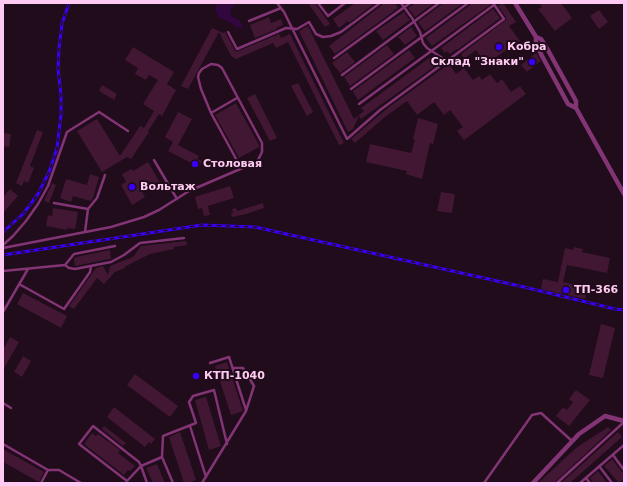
<!DOCTYPE html>
<html>
<head>
<meta charset="utf-8">
<style>
  body { margin:0 }
  #map { position:relative; width:627px; height:486px; overflow:hidden; background:#200c1a; font-family:"DejaVu Sans",sans-serif }
  canvas { display:block }
  .frame { position:absolute; inset:0; border:4px solid #ffcbf2; pointer-events:none }
</style>
</head>
<body>
<div id="map">
<canvas width="627" height="486"></canvas>
<div class="frame"></div>
</div>
<script>
const context = document.querySelector('canvas').getContext('2d');
context.lineJoin = 'round';
function fill(path, color) {
  context.fillStyle = color;
  context.fill(path, 'evenodd');
}
function poly(rows) {
  const path = new Path2D();
  for (const r of rows) {
    path.moveTo(r[0], r[1]);
    for (let i = 2; i < r.length; i += 2) path.lineTo(r[i], r[i + 1]);
  }
  return path;
}
function stroke(path, color, width, dash) {
  context.strokeStyle = color;
  context.lineWidth = width;
  context.lineCap = dash ? 'butt' : 'round';
  context.setLineDash(dash || []);
  context.stroke(path);
}
function label(font, color, halo, rows, align = 'center') {
  context.font = font + ' "DejaVu Sans",sans-serif';
  context.lineWidth = 4;
  context.setLineDash([]);
  context.textBaseline = 'middle';
  context.strokeStyle = halo;
  context.fillStyle = color;
  for (const [text, x, y, turn = 0] of rows) {
    context.save();
    context.translate(x, y);
    context.rotate((+turn || 0) * Math.PI / 180);
    context.textAlign = isNaN(turn) ? turn : align;
    if (halo) context.strokeText(text, 0, 0);
    context.fillText(text, 0, 0);
    context.restore();
  }
}
fill(poly([
  [218,3,236,3,230,10,231,16,240,21,244,27,237,28,230,22,219,18,215,9]
]), '#32063f');
fill(poly([
  [308,3,315,3,330,24,325,27],
  [355,3,375,3,349,23,348,21,339,28,333,19],
  [383,3,395,3,398,8,335,54,329,46,382,5],
  [416,3,434,3,415,17,408,8],
  [442,3,463,3,425,31,418,22,441,5],
  [471,3,489,3,490,5,432,46,426,38,470,5],
  [503,3,516,22,509,26,520,41,486,64,476,50,464,59,461,54,506,20,506,17,498,6],
  [539,3,561,3,572,18,555,31,538,9,542,7],
  [493,9,500,18,457,50,457,49,450,54,447,51,445,53,441,48],
  [599,10,608,22,599,29,590,16],
  [404,12,410,20,383,40,376,31],
  [269,17,271,23,281,19,283,25,276,28,277,29,255,38,250,25],
  [308,26,354,119,364,111,361,108,432,56,438,64,361,119,359,116,353,129,348,132,299,31],
  [411,27,417,36,405,45,398,37],
  [212,28,223,33,225,32,236,52,279,34,281,38,290,34,344,143,339,145,288,42,276,48,273,43,236,59,231,56,219,32,188,89,181,86],
  [387,45,394,54,350,86,344,77],
  [133,47,174,72,167,84,176,90,162,116,159,114,148,131,149,132,131,159,127,157,102,172,77,131,97,119,120,156,140,126,144,128,154,111,143,104,158,80,149,75,146,80,135,74,138,68,125,60],
  [409,50,415,58,358,100,353,92,353,91],
  [347,52,355,62,340,73,332,63],
  [536,53,541,61,527,72,521,65],
  [449,64,456,74,464,68,473,80,479,76,482,80,490,74,497,83,502,79,511,92,520,86,526,94,464,140,457,131,463,127,450,110,444,115,434,102,417,115,407,101,385,117,355,143,351,139,389,107],
  [298,83,313,112,307,116,291,86],
  [102,85,117,94,114,100,99,91],
  [255,94,277,138,270,141,247,98],
  [236,103,259,145,259,147,239,158,215,115],
  [178,112,192,119,178,145,199,156,197,159,202,161,199,167,168,151,173,142,165,137],
  [418,118,438,124,433,144,430,143,422,179,406,174,407,171,366,162,370,144,411,153,415,140,413,139],
  [37,130,43,132,30,166,34,168,28,183,24,181,22,186,16,183],
  [3,133,11,134,9,147,3,146],
  [148,162,162,186,153,191,150,185,141,190,145,197,132,205,121,185,126,182,122,174,132,169,133,171],
  [90,174,99,177,93,198,91,201,73,196,71,202,60,198,66,179,87,185],
  [52,183,56,185,49,203,44,201],
  [230,186,234,198,208,206,210,215,204,216,202,208,198,209,195,197],
  [10,189,18,196,3,213,3,197],
  [441,192,455,194,452,213,437,211],
  [263,203,264,208,246,214,232,217,231,213,233,213,232,209,236,208,237,211],
  [53,208,78,212,75,229,67,228,67,230,46,226,48,215,52,216],
  [186,241,187,245,174,247,174,249,150,254,124,267,125,268,115,272,104,284,97,278,74,309,69,306,96,268,103,266,108,275,110,266,133,257,141,246],
  [574,247,583,249,582,252,610,258,607,273,567,265,563,282,588,287,585,299,541,289,543,279,558,282,565,248,573,250],
  [110,250,111,259,110,259,75,266,74,259,76,257],
  [23,293,67,316,61,328,17,304],
  [601,324,615,328,603,378,589,375],
  [10,337,19,342,3,370,3,350],
  [23,356,31,361,22,377,14,372],
  [227,362,243,411,231,415,215,366],
  [135,374,178,406,170,417,127,385],
  [576,390,590,400,569,426,556,416,563,407,567,410,573,402,569,399],
  [206,397,221,446,209,450,195,400],
  [114,407,155,439,151,444,149,442,145,447,107,417],
  [104,426,126,443,123,446,102,429],
  [608,427,611,430,554,483,538,483,576,448],
  [180,432,196,480,189,483,184,483,169,437],
  [618,432,622,437,570,483,561,483],
  [92,433,96,436,98,434,120,450,118,453,135,466,130,471,128,470,124,475,84,444],
  [3,449,44,472,39,482,3,462],
  [612,459,622,472,624,473,624,479,619,483,604,466],
  [157,464,165,483,153,483,146,468],
  [598,471,607,483,593,483,590,478]
]), '#421734');
stroke(poly([
  [3,480,8,483]
]), '#3127b7', 1, [2, 3]);
stroke(poly([
  [277,3,284,12,347,139,380,110,504,19,493,3],
  [318,3,328,16,345,3],
  [401,3,412,18,420,32,423,43,427,48,447,61],
  [249,21,281,8],
  [228,32,237,49,286,28,297,29,309,22,316,34,323,37,331,36,341,32,380,3],
  [334,58,410,3],
  [342,75,439,3],
  [351,89,468,3],
  [359,104,494,5],
  [211,113,237,98],
  [154,160,177,199],
  [54,203,88,209],
  [85,232,88,209,97,198,105,175],
  [3,245,13,236,26,221,38,204,48,186,67,132,99,112,128,131],
  [3,248,111,227,144,217,159,210,189,191,252,164,258,160,262,152,262,143,222,68,218,65,211,64,202,69,199,73,198,77,201,89,211,113,241,168],
  [65,265,74,254,115,246],
  [3,271,65,265,69,268,75,269,111,262,124,255,140,243,184,238],
  [19,284,64,309,90,272,91,266],
  [3,312,28,269],
  [210,363,229,357,246,410],
  [3,403,11,408],
  [93,426,139,462,141,466,127,481,79,444,93,426],
  [190,426,206,477],
  [3,444,48,470,59,470,81,483],
  [613,455,624,470],
  [162,457,163,436,196,423,189,402,193,396,214,390,227,444],
  [599,466,612,483],
  [586,478,590,483],
  [41,483,48,470],
  [147,483,141,466,162,457,173,483],
  [202,483,246,411,254,386,243,368,233,368],
  [484,483,532,415,541,413,572,441],
  [557,483,624,422],
  [580,483,624,445]
]), '#823475', 2.5);
stroke(poly([
  [515,3,536,37,536,44,542,56,568,104,576,108,624,194],
  [536,37,541,39,549,52,576,101,576,108],
  [533,483,579,434,605,416,624,421]
]), '#823475', 4.5);
const rail = poly([
  [3,232,23,214,38,194,49,172,57,148,61,115,61,95,58,69,59,48,62,24,69,3],
  [3,255,202,225,255,227,524,287,615,309,624,310]
]);
stroke(rail, '#3900f6', 3);
stroke(rail, '#200c1a', 1.5, [4.5]);
for (const [x, y, r, color] of [
  [499,47,4,"#3900f6"],
  [532,62,4,"#3900f6"],
  [195,164,4,"#3900f6"],
  [132,187,4,"#3900f6"],
  [566,290,4,"#3900f6"],
  [196,376,4,"#3900f6"]
]) {
  const dot = new Path2D();
  dot.arc(x, y, r, 0, 2 * Math.PI);
  context.fillStyle = color;
  context.fill(dot);
  stroke(dot, '#200c1a', 1.5);
}
label('bold 11px', '#ffcbf2', '#200c1a', [
  ["Кобра",507,47],
  ["Склад \"Знаки\"",524,62,"right"],
  ["Столовая",203,164],
  ["Вольтаж",140,187],
  ["ТП-366",574,290],
  ["КТП-1040",204,376]
], 'left');
</script>
</body>
</html>
